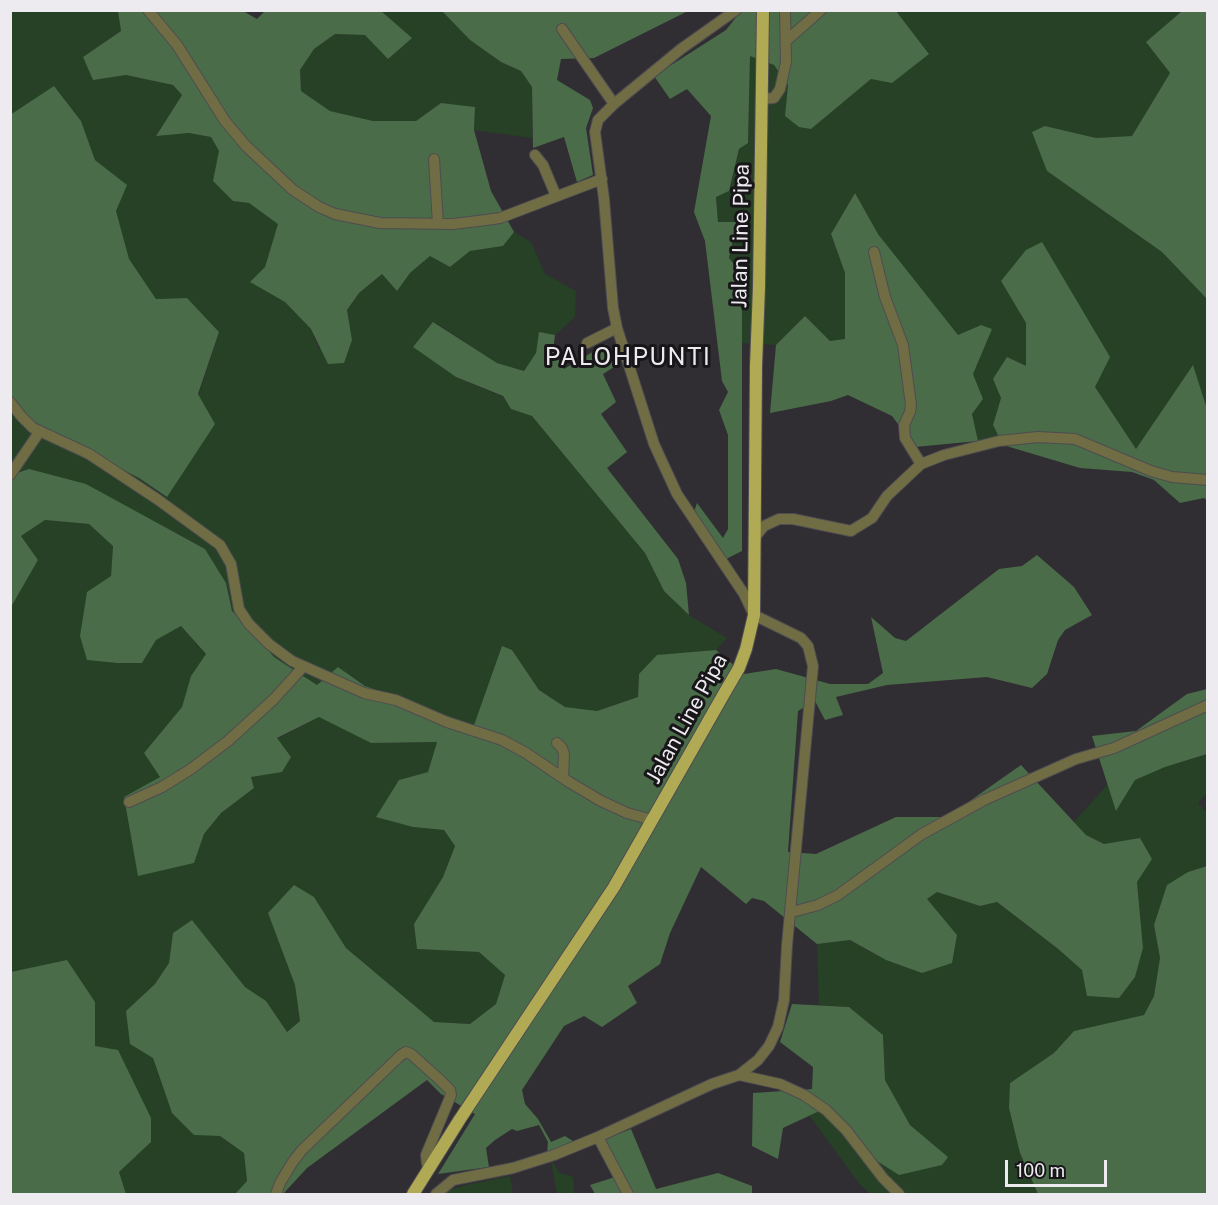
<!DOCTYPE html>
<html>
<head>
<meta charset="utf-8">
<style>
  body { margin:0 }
  #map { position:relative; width:1218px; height:1205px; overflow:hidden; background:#302e33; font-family:"Public Sans",sans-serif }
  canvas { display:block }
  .frame { position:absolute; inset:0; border:12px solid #edebef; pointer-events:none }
  .scale { position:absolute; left:1005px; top:1160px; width:102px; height:27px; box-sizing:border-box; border:3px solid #edebef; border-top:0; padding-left:8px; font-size:18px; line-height:21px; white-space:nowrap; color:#edebef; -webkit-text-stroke:4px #181619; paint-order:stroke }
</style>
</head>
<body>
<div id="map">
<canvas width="1218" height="1205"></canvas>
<div class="frame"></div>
<div class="scale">100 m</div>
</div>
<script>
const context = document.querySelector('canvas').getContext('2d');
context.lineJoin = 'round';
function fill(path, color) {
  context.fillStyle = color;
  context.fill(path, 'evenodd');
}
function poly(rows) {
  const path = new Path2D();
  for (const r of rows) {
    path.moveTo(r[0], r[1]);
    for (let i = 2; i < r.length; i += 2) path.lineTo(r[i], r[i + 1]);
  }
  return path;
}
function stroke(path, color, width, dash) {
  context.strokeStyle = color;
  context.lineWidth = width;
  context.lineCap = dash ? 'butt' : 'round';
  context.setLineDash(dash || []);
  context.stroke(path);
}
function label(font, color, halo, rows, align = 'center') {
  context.font = font + ' "Public Sans",sans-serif';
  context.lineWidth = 6;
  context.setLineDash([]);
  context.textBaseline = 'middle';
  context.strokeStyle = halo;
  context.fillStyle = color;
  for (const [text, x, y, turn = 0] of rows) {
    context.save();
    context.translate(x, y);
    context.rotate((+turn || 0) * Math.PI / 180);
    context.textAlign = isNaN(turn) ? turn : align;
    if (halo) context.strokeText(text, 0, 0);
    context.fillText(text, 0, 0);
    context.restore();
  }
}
fill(poly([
  [11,11,118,11,121,31,83,57,93,79,126,75,173,85,182,95,156,135,189,133,211,137,219,151,233,201,249,203,279,224,265,267,251,282,285,302,311,329,319,349,352,340,347,310,359,293,382,274,397,291,410,273,431,255,450,267,470,251,503,246,514,232,531,242,545,274,576,291,575,317,555,335,539,333,536,353,524,371,497,363,434,322,456,377,503,397,511,409,532,416,645,553,664,591,689,615,727,638,716,650,689,653,639,674,638,697,597,711,565,707,539,690,512,650,473,728,408,701,365,686,338,667,317,685,274,657,251,629,232,611,226,583,205,549,162,526,11,475,10,413,139,478,166,497,219,332,187,298,156,299,128,259,116,211,126,185,95,160,81,121,55,87,11,115],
  [381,11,442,11,470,40,501,62,521,71,532,87,532,138,474,130,475,108,441,103,416,121,373,121,330,111,301,91,300,70,314,49,335,34,365,35,388,58,386,16],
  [896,11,1182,11,1146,42,1170,73,1132,136,1096,138,1045,126,1047,171,1162,252,1207,299,1207,409,1193,366,1136,450,1095,387,1001,281,1026,323,1026,367,1001,397,993,425,1003,445,978,441,972,414,983,399,973,374,981,325,958,336,878,234,855,193,831,235,845,273,845,340,830,341,805,316,776,345,742,343,742,274,729,258,737,222,718,222,716,197,729,191,739,149,748,143,750,55,774,65,788,84,786,116,811,129,871,79,929,54],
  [45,520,89,524,113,545,111,576,87,659,117,663,142,663,156,640,181,626,206,655,191,676,182,707,144,753,160,777,194,863,204,834,221,813,254,788,251,776,277,739,319,717,371,743,437,742,428,772,399,780,413,827,444,830,455,846,443,877,414,924,417,949,479,952,505,975,496,1004,470,1024,434,1022,346,948,314,897,268,913,295,985,300,1021,286,1032,266,1001,245,987,192,920,173,933,169,963,155,984,126,1011,153,1058,172,1113,220,1136,244,1153,247,1181,235,1194,126,1194,119,1172,151,1142,95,1046,95,1002,11,972,11,607,38,560,21,536],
  [1207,754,1207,793,1198,803,1207,813,1207,866,1188,872,1154,925,1160,958,1154,996,1144,1015,1074,1031,1054,1053,1010,1083,1020,1153,1038,1194,870,1194,858,1182,809,1115,830,1105,877,1161,948,1157,910,1125,885,1080,883,1035,849,1007,819,1005,817,944,850,940,886,960,927,899,937,892,980,906,996,902,1057,948,1082,970,1135,977,1143,948,1137,882,1140,838,1104,844,1086,835,1074,822,1108,784,1117,810,1135,780,1165,767],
  [551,1160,560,1173,573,1177,574,1194,557,1194],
  [510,1176,513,1194,443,1194,449,1190,466,1185]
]), '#264125');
fill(poly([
  [118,11,243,11,257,19,265,11,381,11,412,38,388,59,365,35,335,34,314,49,300,70,301,91,330,111,373,121,416,121,441,103,475,107,474,130,491,191,514,232,503,246,470,251,450,267,430,256,410,273,397,291,382,274,359,293,347,310,352,340,344,363,328,364,311,329,285,302,250,282,265,267,278,224,249,203,233,201,213,181,219,151,211,137,189,133,156,136,182,95,173,85,126,75,93,80,83,57,121,31],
  [442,11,688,11,594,58,561,59,557,80,590,100,593,108,586,128,593,175,577,182,564,137,533,148,532,87,521,71,501,62,470,40],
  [741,11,896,11,929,54,892,83,871,79,811,129,799,127,785,116,788,85,774,65,750,56,748,143,739,149,729,191,716,197,718,222,737,222,729,258,742,274,742,551,724,560,694,512,697,503,723,538,728,529,728,435,719,410,728,392,722,381,705,241,694,212,711,116,687,89,670,99,654,76,726,30],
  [1182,11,1207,11,1207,299,1162,252,1047,171,1032,132,1045,126,1096,138,1132,136,1170,73,1146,42],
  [54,86,81,121,95,160,127,185,116,211,129,259,156,299,187,298,219,332,198,394,215,424,167,497,139,478,11,413,10,115],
  [855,193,878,234,958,335,981,325,992,329,973,374,983,399,972,414,978,441,915,447,892,416,848,395,831,401,770,413,776,345,805,316,830,341,845,339,845,273,831,234],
  [1042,242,1110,357,1095,387,1136,449,1193,365,1207,409,1207,500,1204,498,1180,503,1154,480,1132,472,1080,468,1003,445,993,425,1001,398,993,379,1007,357,1026,366,1026,323,1001,281,1026,250],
  [433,322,497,363,524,371,536,353,539,332,555,335,553,351,564,369,606,344,617,365,603,374,616,402,601,414,627,452,607,468,678,559,686,583,689,615,664,591,645,553,532,416,511,409,503,396,456,377,413,347],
  [29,469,86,484,205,549,226,583,232,611,251,629,274,657,317,685,338,667,365,686,408,701,473,728,502,646,512,650,539,690,565,707,597,711,638,697,639,674,657,655,716,650,744,674,776,669,830,684,868,684,883,673,871,617,895,638,906,641,999,569,1022,566,1037,555,1074,587,1092,615,1065,630,1058,640,1047,674,1032,688,987,677,887,685,836,697,843,715,825,720,815,701,798,711,788,852,816,854,896,817,947,817,1021,765,1086,835,1104,844,1140,838,1152,859,1137,882,1143,948,1135,977,1119,998,1087,996,1082,970,1057,948,997,902,980,906,937,892,927,899,957,935,952,963,922,973,886,960,850,940,817,944,764,901,752,898,746,904,701,867,670,933,660,964,628,986,637,1003,602,1027,584,1016,564,1026,522,1090,525,1104,538,1119,551,1142,565,1136,573,1141,547,1153,548,1142,539,1125,517,1131,512,1129,495,1140,486,1148,489,1167,438,1174,475,1114,441,1094,427,1080,307,1168,283,1194,235,1194,247,1181,244,1153,220,1136,194,1135,172,1113,153,1058,130,1044,126,1011,155,984,169,963,173,933,192,920,245,987,266,1001,287,1032,300,1021,295,985,268,913,294,885,314,897,346,948,434,1022,470,1024,496,1004,505,975,479,952,417,949,414,924,443,877,455,846,444,830,413,827,376,817,399,780,428,772,437,742,371,743,319,717,277,738,291,757,282,772,251,777,254,788,221,813,204,834,194,863,138,876,124,797,160,777,144,753,182,707,191,676,206,654,181,626,156,640,142,663,117,663,87,660,80,636,87,592,111,576,113,546,89,524,45,520,21,536,38,560,11,607,11,475],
  [1207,689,1207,754,1165,767,1135,780,1116,811,1092,736,1136,731,1187,694],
  [1207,866,1207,1194,1038,1194,1020,1153,1009,1108,1010,1083,1054,1053,1074,1031,1144,1015,1154,996,1160,958,1154,925,1167,885,1188,872],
  [67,960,95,1002,95,1046,118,1050,151,1118,151,1142,119,1172,126,1194,11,1194,11,972],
  [792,1004,849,1007,883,1035,885,1080,910,1125,948,1157,942,1165,899,1175,877,1161,830,1106,783,1128,778,1159,752,1146,753,1093,812,1089,813,1067,780,1042],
  [631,1129,656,1189,718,1173,752,1186,752,1194,595,1194,590,1185,615,1177,600,1141]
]), '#4a6c49');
const minor = poly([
  [148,10,177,45,225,121,246,146,293,190,319,207,335,214,380,223,453,224,486,220,500,218,602,179],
  [736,10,681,49,614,104,598,120,595,132,604,199,613,308,617,328,654,444,677,494,744,594,754,615,801,638,808,646,813,666,787,945,784,1000,778,1027,769,1046,758,1060,739,1075],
  [562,29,614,104],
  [786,41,821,10],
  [762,99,774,98,780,89,786,62,785,10],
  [535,155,543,165,556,196],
  [434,159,438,224],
  [874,252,885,297,903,345,911,405,910,412,904,425,905,438,921,464],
  [587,343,617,328],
  [10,402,21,416,33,428,89,454,157,499,220,545,231,564,239,609,249,624,269,644,292,661,364,693,396,700,447,722,502,740,526,753,569,782,601,801,627,813,652,820],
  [10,475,40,431],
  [755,537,764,526,779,519,793,519,851,531,854,529,872,518,887,496,921,464,944,455,999,441,1038,437,1075,439,1151,471,1172,477,1208,480],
  [557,743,562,748,564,754,563,778],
  [129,802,162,787,191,769,228,741,274,699,303,667],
  [792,912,818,905,838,895,922,834,984,800,1076,759,1114,748,1208,705],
  [598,1137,628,1194],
  [276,1194,280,1183,292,1163,302,1150,401,1055,406,1052,411,1054,439,1079,450,1090,451,1095,426,1155,427,1164,431,1167],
  [436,1194,453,1180,513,1168,554,1155,598,1137,712,1084,739,1075,780,1084,804,1095,826,1110,846,1130,883,1178,899,1194]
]);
const major = poly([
  [413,1194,460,1119,614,887,725,692,739,668,746,649,754,615,756,366,759,287,763,10]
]);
stroke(minor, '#4e4c51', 12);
stroke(major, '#4e4c51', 14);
stroke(minor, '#706d45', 10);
stroke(major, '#b1aa54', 12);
label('21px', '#edebef', '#181619', [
  ["Jalan Line Pipa",741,236,-89],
  ["Jalan Line Pipa",687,719,-61]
]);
context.letterSpacing = '1.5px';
label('24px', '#edebef', '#181619', [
  ["PALOHPUNTI",628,358]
]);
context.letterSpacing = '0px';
</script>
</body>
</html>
